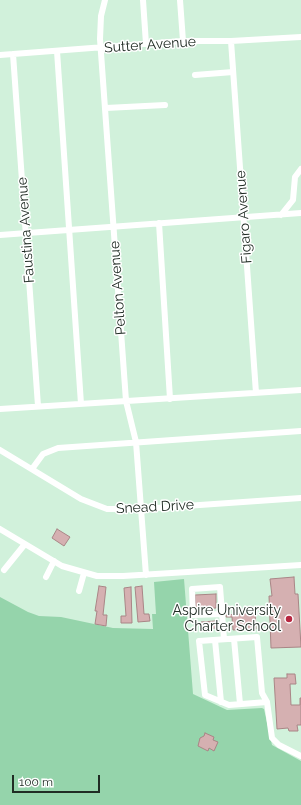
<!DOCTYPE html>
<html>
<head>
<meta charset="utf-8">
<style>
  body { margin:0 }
  #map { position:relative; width:301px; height:805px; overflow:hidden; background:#d1f1db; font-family:Raleway,sans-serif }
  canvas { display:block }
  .scale { position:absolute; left:12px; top:775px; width:88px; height:18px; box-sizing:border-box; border:2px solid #202c24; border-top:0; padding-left:5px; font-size:12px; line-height:14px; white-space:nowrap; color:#202c24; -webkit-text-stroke:3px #fff; paint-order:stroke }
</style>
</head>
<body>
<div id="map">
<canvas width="301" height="805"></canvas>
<div class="scale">100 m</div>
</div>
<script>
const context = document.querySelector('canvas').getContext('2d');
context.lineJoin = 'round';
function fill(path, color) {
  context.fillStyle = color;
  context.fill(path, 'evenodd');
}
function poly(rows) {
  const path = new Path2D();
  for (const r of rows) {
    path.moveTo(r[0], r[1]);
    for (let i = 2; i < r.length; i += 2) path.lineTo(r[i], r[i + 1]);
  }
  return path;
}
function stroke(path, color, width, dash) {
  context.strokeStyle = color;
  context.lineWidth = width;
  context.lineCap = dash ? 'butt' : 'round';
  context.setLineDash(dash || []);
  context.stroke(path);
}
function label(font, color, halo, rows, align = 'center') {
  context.font = font + ' Raleway,sans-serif';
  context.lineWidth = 3;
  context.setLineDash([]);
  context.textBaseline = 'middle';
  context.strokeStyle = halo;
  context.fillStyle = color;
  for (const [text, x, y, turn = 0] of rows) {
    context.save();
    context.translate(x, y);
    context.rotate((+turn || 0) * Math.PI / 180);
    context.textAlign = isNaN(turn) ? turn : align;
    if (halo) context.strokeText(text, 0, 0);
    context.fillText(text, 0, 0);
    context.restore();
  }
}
fill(poly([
  [184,579,193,694,227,710,262,708,264,709,272,745,301,761,301,805,0,805,0,597,28,612,39,616,61,617,113,628,153,629,152,614,156,614,154,582]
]), '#95d4ab');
const building = poly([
  [57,529,70,537,64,546,52,538,57,529],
  [294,577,295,594,298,594,301,647,271,648,269,596,272,596,270,579,294,577],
  [99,586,106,587,103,615,107,615,106,626,95,624,97,611,95,611,99,586],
  [142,586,144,614,149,614,150,621,138,622,135,587,142,586],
  [131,587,132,623,121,623,121,616,126,616,124,588,131,587],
  [216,594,216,608,196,609,195,595,216,594],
  [255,613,256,629,233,630,232,617,226,617,226,615,255,613],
  [215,621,216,628,201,629,201,622,215,621],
  [287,674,295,674,296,684,290,684,291,705,300,705,300,698,301,698,301,725,297,725,298,731,289,731,288,728,277,729,274,678,287,678,287,674],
  [205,733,214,737,213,740,218,742,214,751,209,748,208,751,198,746,200,738,204,736,205,733]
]);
fill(building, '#d5b0b1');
stroke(building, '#a98586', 1);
stroke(poly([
  [105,0,101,16,100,39,126,401,136,442,146,575],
  [143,0,146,44],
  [180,0,183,41],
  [231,41,256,393],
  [57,51,81,404],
  [13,54,38,406],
  [0,55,183,41,231,41,301,37],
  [195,75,233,72],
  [106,108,165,105],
  [281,215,293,200,295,177,301,169],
  [159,223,170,399],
  [0,235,301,213],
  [0,409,301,390],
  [0,450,81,499,107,509,142,509,301,498],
  [32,469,43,454,58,448,301,431],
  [0,529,62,566,97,576,123,576,301,565],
  [4,570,25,544],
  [46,577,54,561],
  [79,591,84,573],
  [222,614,193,615,192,589,220,587,224,639],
  [234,639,240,704],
  [215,640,221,702],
  [267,702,229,705,205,695,199,641,257,637,262,693,267,702,272,738,279,745,301,756]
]), '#fff', 6);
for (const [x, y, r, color] of [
  [289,619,4,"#b82741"]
]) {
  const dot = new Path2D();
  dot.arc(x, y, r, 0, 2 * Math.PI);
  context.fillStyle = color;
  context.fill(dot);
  stroke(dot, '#fff', 1.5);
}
label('14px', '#202c24', '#fff', [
  ["Sutter Avenue",150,45,-4],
  ["Figaro Avenue",244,217,-94],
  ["Faustina Avenue",26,230,-94],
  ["Pelton Avenue",118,288,-94],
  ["Snead Drive",155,507,-3]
]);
label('14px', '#202c24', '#fff', [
  ["Aspire University",281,611],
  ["Charter School",281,627]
], 'right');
</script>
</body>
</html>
